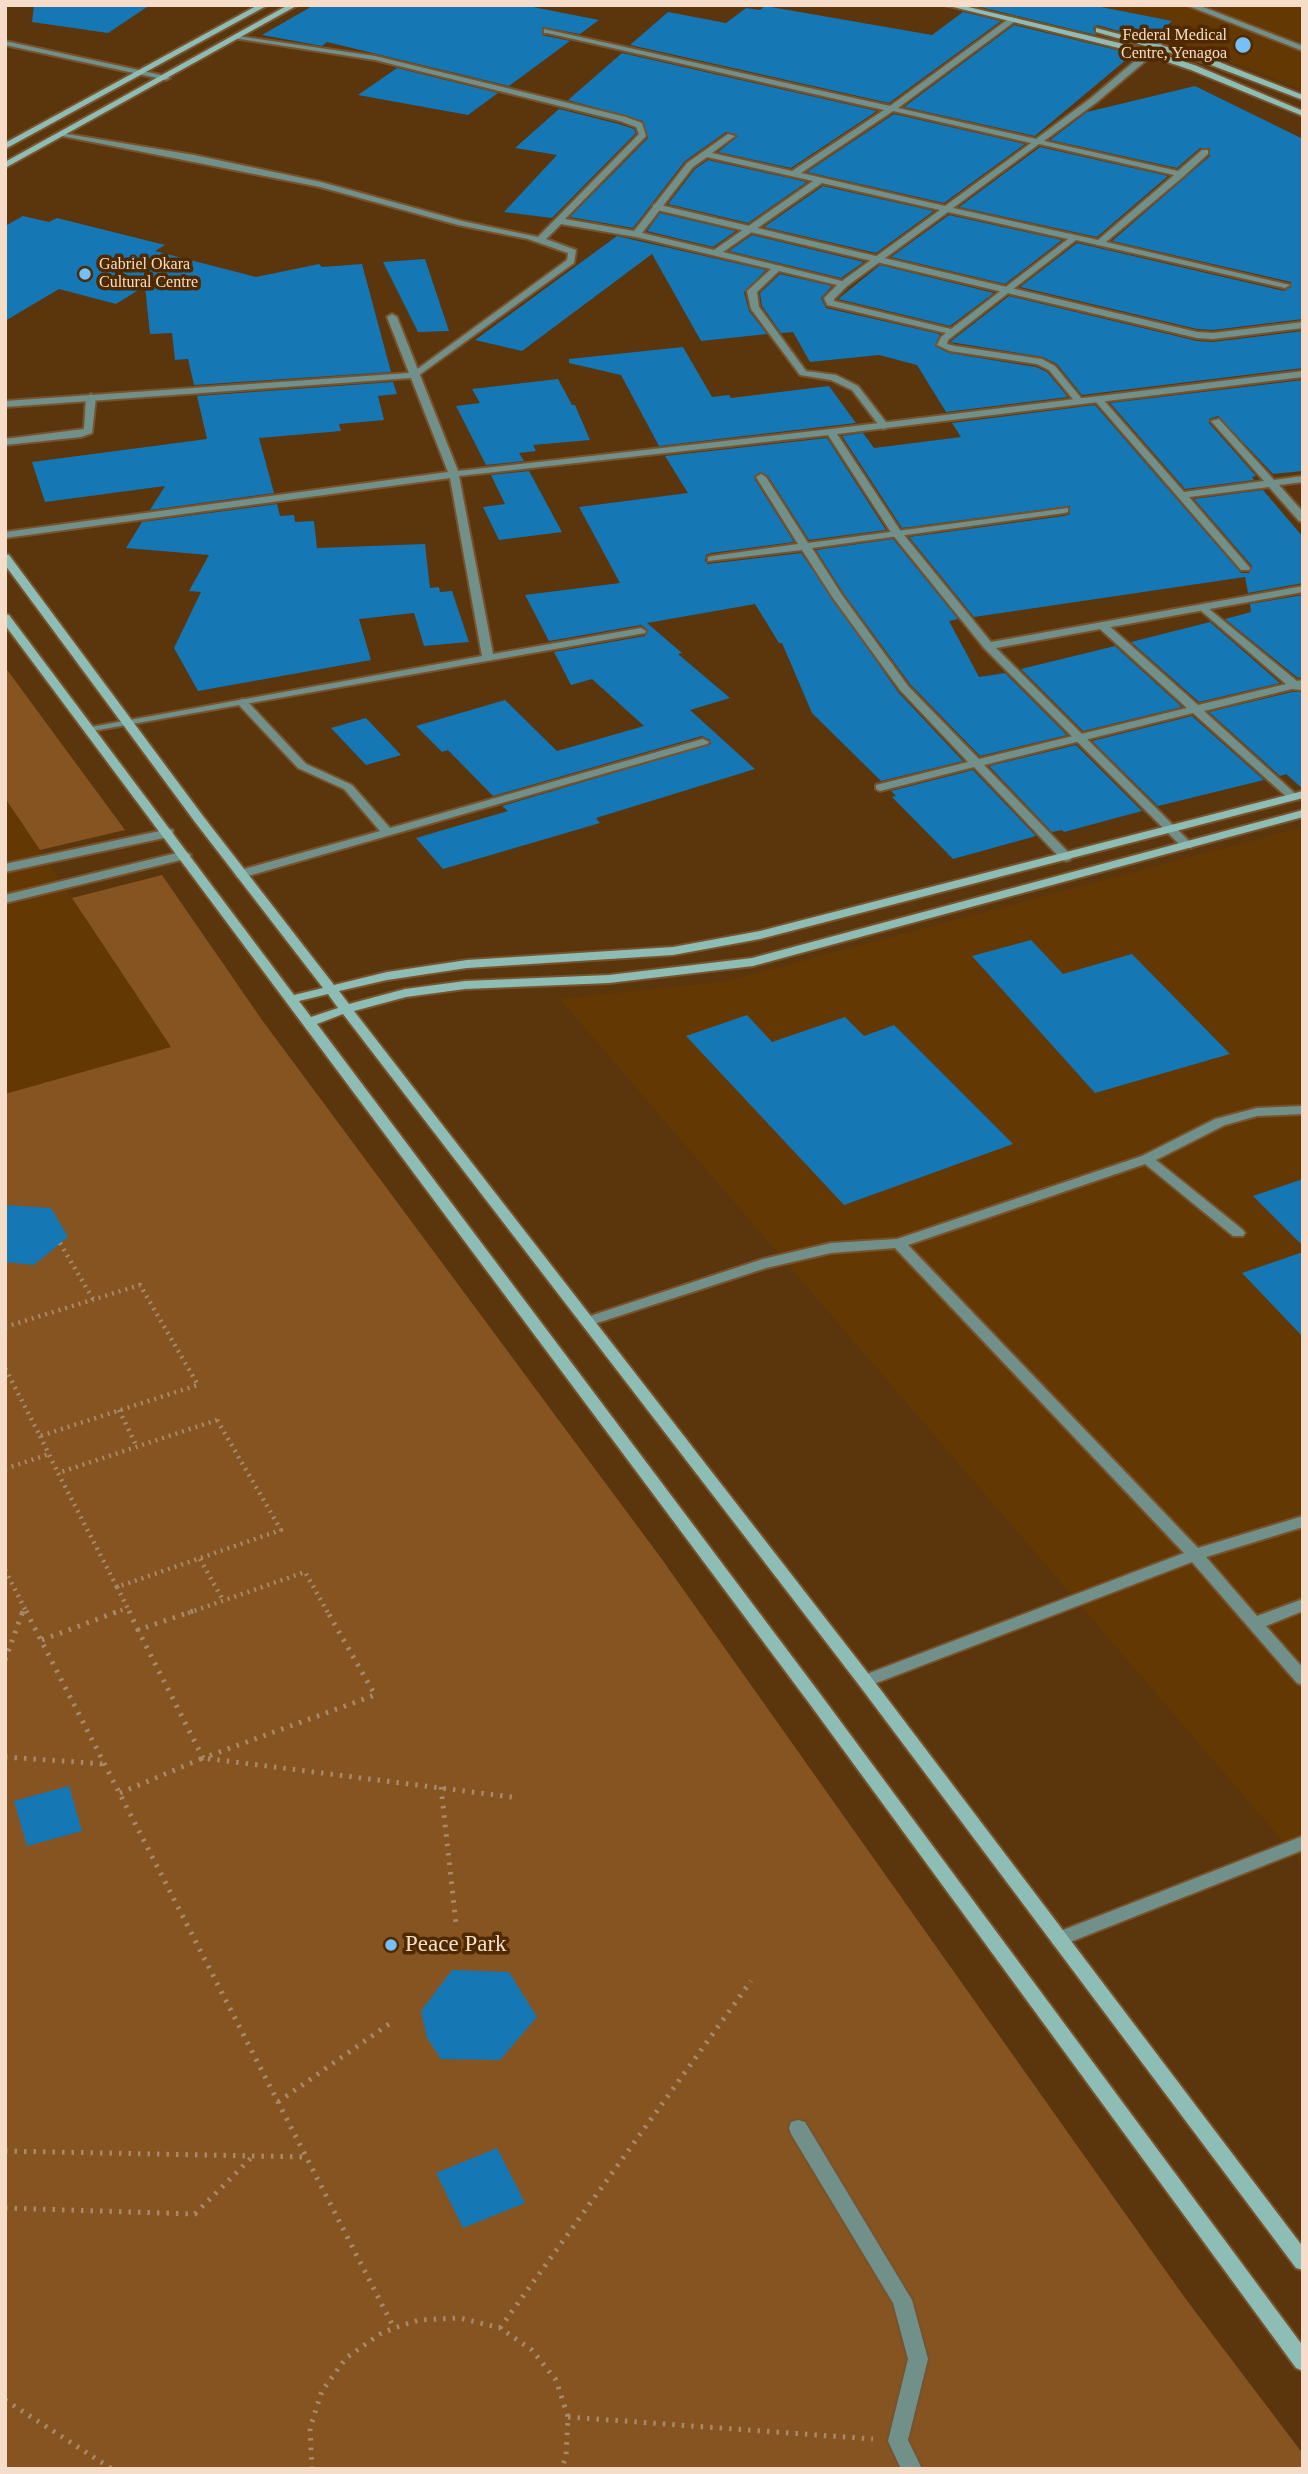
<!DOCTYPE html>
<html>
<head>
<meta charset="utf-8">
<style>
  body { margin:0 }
  #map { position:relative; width:1308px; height:2474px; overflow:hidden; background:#5b350b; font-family:"Times New Roman",serif }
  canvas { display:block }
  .frame { position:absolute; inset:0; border:7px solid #f5ddc9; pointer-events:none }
</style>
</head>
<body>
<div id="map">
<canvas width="1308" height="2474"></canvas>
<div class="frame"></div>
</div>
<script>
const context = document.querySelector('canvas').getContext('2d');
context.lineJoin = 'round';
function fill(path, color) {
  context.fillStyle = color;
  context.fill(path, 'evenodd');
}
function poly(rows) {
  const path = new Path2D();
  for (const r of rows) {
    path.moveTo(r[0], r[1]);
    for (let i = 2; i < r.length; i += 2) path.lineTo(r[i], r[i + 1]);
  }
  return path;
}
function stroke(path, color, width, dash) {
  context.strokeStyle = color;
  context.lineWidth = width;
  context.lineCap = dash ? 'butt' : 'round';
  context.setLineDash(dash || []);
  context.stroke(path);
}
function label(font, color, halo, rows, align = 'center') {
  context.font = font + ' "Times New Roman",serif';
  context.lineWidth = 7;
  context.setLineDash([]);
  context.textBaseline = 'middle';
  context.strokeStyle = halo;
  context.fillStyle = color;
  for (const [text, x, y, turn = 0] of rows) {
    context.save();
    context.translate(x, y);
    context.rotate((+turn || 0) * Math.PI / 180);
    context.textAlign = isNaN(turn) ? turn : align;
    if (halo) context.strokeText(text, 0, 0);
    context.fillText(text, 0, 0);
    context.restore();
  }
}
fill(poly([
  [1027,5,1303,5,1303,90,1211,54,1157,36,1119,25],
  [5,798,171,1047,5,1094],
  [1303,827,1303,1865,560,999,727,981]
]), '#643803');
fill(poly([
  [5,667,125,830,40,850,5,798],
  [162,875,262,1020,661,1558,1185,2298,1303,2454,1303,2469,5,2469,5,1094,171,1047,72,898]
]), '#855421');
fill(poly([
  [34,5,150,5,108,33,32,22],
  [314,5,523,5,599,20,580,34,542,27,542,35,570,41,509,86,327,42,322,46,262,35],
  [972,5,1091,5,1172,21,1151,40,1097,25,1093,28,1096,35],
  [765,6,932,35,963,12,1001,21,889,103,630,45,668,12,726,23,746,8,760,10],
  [1014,25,1133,54,1035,136,904,107],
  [622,53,877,111,791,168,718,152,738,136,726,132,685,161,633,228,570,217,648,138,643,121,568,100],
  [397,68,498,93,468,115,358,95],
  [1195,86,1303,139,1303,319,1213,330,1197,329,1020,287,1077,243,1284,291,1291,287,1291,282,1112,241,1210,156,1210,148,1200,148,1177,168,1050,140,1087,112],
  [559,109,619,124,634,129,636,133,552,218,504,212,557,155,515,148],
  [894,114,1025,144,944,203,807,172],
  [1040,147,1168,176,1097,237,959,207],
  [708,160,807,182,748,223,668,204,695,169],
  [823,186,934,211,876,253,764,227],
  [660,213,736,231,713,247,647,231],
  [949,215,1062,240,1005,284,891,257],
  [23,216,49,222,57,218,165,245,155,251,256,277,319,264,322,267,362,264,391,372,194,385,188,359,175,360,172,333,150,334,145,286,116,304,59,289,5,321,5,226],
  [752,235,864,262,841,278,729,251],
  [617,236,766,270,744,292,749,311,767,334,701,341,652,254,522,351,475,340],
  [425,259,449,331,418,332,383,262],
  [880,265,994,293,950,326,838,299],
  [780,274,832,286,821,298,826,308,940,334,935,346,949,353,1036,367,1047,372,1068,397,946,412,917,365,879,355,810,362,793,332,781,333,762,306,760,293],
  [1009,296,1197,341,1213,342,1303,331,1303,368,1082,395,1057,364,1043,357,950,342],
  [683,347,712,397,729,395,731,398,829,386,856,423,659,446,621,375,569,363,569,359],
  [558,379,572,405,575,405,590,440,533,445,536,451,519,453,524,461,486,465,456,406,480,403,472,389],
  [1303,380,1303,471,1273,474,1218,416,1209,419,1209,423,1256,476,1252,477,1254,480,1185,489,1110,403],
  [393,382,397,394,378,396,384,420,339,424,341,431,259,438,274,493,150,510,165,486,45,502,32,462,207,439,197,396],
  [1095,405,1241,573,1249,573,1252,566,1194,499,1263,490,1303,537,1303,583,1248,593,1245,577,974,617,909,537,1064,516,1070,514,1070,506,902,528,842,436,863,433,874,448,961,437,952,423],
  [827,438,886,530,809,540,768,476,760,472,754,478,794,542,711,553,706,555,705,561,708,564,801,553,898,692,963,761,881,781,812,713,782,643,779,643,755,604,647,623,682,653,678,654,730,698,690,710,755,769,596,818,600,823,443,869,416,838,508,811,502,806,711,744,710,740,702,736,493,796,448,750,442,752,416,726,505,700,557,751,644,726,592,679,571,685,554,652,645,636,647,629,641,625,549,641,525,595,620,583,579,507,688,493,665,456],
  [529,471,562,532,499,540,483,507,505,504,491,475],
  [277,504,280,516,294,515,295,522,314,521,317,548,425,544,430,588,439,587,440,592,452,591,469,642,424,646,414,613,359,619,371,660,198,691,174,648,201,592,189,591,209,555,126,548,142,522],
  [893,539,958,619,949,621,979,677,1005,673,1067,735,980,756,910,684,844,594,816,550],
  [1303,595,1303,677,1298,678,1225,619,1251,612,1250,604],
  [1210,622,1280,683,1199,702,1131,642],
  [1115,646,1182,707,1083,731,1021,669],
  [1292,692,1303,692,1303,789,1286,774,1280,776,1209,712],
  [1192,716,1264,780,1158,806,1092,741],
  [366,718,401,755,366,765,331,728],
  [1076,745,1142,811,1064,832,1062,830,1052,832,989,766],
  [973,770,1036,836,953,859,892,797,896,796,891,791],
  [1031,940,1063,974,1132,954,1230,1054,1095,1093,972,956],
  [747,1015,772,1042,845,1017,864,1036,894,1025,1013,1144,844,1205,686,1036],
  [1303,1179,1303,1246,1253,1196],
  [5,1205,51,1208,68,1237,34,1265,5,1262],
  [1303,1252,1303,1337,1242,1273],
  [69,1786,82,1831,27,1846,14,1801],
  [452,1970,509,1972,537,2017,500,2060,441,2059,427,2038,421,2011],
  [497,2148,525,2203,463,2228,436,2173]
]), '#1577b3');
const lane = poly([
  [1011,17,1018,19,898,108,1036,139,1091,98,1156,43,1162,43,1162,47,1097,102,1044,141,1178,171,1202,150,1208,150,1208,154,1184,176,1106,242,1290,285,1285,288,1076,240,948,340,947,344,955,346,1042,359,1055,366,1082,399,1082,403,1079,404,1076,403,1049,370,1037,364,950,351,937,345,941,337,946,333,827,305,824,298,837,285,779,271,757,292,759,307,806,371,836,375,858,386,889,426,884,429,881,428,852,390,831,380,800,375,751,309,747,291,771,269,636,237,561,224,546,239,576,250,574,263,415,378,412,377,412,373,567,260,568,253,528,239,458,225,320,187,57,135,61,133,194,155,321,182,462,221,538,237,639,134,636,127,620,121,375,60,233,38,237,36,375,56,626,117,642,123,646,136,565,219,634,231,687,163,728,134,735,136,712,153,792,171,884,110,547,33,544,33,544,29,890,106,1011,17],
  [893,111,1031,143,945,206,801,173,893,111],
  [1039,144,1174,175,1098,240,953,208,1039,144],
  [707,157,813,181,714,250,642,233,693,167,707,157],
  [822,183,940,210,842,281,723,252,822,183],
  [948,212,1068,239,951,329,834,301,834,299,847,286,948,212],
  [91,394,96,397,92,433,81,437,5,445,5,439,84,429,86,397,91,394],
  [1095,397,1101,397,1184,492,1264,481,1211,421,1219,419,1274,480,1303,476,1303,482,1279,485,1303,512,1303,522,1299,521,1269,487,1189,497,1250,568,1249,570,1241,570,1095,401,1095,397],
  [761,474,766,477,808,543,1068,508,1068,512,1064,513,812,548,842,595,908,686,979,759,1187,708,1099,628,1099,624,1103,623,1107,624,1198,705,1286,684,1199,609,1198,607,1203,604,1297,681,1303,680,1302,690,1292,689,1204,711,1299,797,1297,799,1289,799,1193,713,984,765,1070,854,1072,857,1070,860,1066,861,1062,860,974,767,880,791,876,789,876,785,968,762,900,690,833,598,802,550,708,561,708,557,712,556,798,544,756,477,761,474],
  [242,699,246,700,306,764,352,785,390,828,699,740,703,739,709,742,707,744,241,878,237,877,235,874,237,871,380,831,344,789,298,768,238,704,236,702,242,699],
  [169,829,173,830,173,836,5,872,5,864,169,829],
  [185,851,191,855,189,858,5,903,5,895,185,851],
  [1303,1106,1303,1114,1257,1116,1225,1125,1156,1160,1243,1230,1245,1233,1243,1236,1233,1236,1145,1164,908,1245,1198,1548,1303,1516,1303,1527,1206,1557,1257,1616,1303,1599,1303,1611,1266,1626,1303,1668,1303,1685,1297,1683,1192,1562,871,1685,865,1687,859,1685,857,1681,859,1677,1184,1553,895,1248,831,1253,766,1268,594,1324,589,1326,582,1321,584,1318,763,1259,831,1243,897,1239,1142,1156,1215,1119,1257,1108,1303,1106],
  [1303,1836,1303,1850,1065,1944,1059,1946,1053,1944,1050,1939,1053,1934,1303,1836],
  [798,2120,805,2122,912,2300,928,2359,908,2440,922,2469,901,2469,888,2441,908,2359,893,2303,791,2134,789,2128,791,2122,798,2120]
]);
const street = poly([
  [1186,5,1198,5,1303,46,1303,51,1186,5],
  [5,41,166,76,170,78,166,80,5,45,5,41],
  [656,204,1197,332,1213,333,1303,322,1303,328,1213,339,1197,338,653,209,653,205,656,204],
  [392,314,397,317,458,471,831,429,1303,371,1303,377,837,434,900,530,991,642,1303,586,1303,592,996,648,1193,845,1191,848,1183,848,984,648,892,534,828,435,459,476,493,654,641,628,646,631,645,633,87,732,87,728,91,727,482,656,450,478,5,538,5,532,448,472,411,378,5,407,5,401,409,373,387,317,392,314]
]);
const secondary = poly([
  [258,5,268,5,5,149,5,143,258,5],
  [288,5,298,5,5,168,5,162,288,5],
  [945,5,960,5,1153,51,1197,66,1303,111,1303,116,1191,70,1147,55,945,5],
  [1096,28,1209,58,1303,95,1303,100,1203,62,1096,32,1096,28],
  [5,554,9,555,203,816,334,985,387,972,467,960,673,947,760,931,1303,791,1303,798,760,939,673,955,467,968,387,980,339,991,349,1004,405,989,465,981,609,975,752,958,1303,810,1303,817,753,966,609,983,465,989,406,997,354,1011,871,1677,1303,2247,1303,2270,1296,2268,859,1685,343,1014,317,1024,821,1695,1303,2346,1303,2371,1296,2368,809,1703,5,625,5,614,9,615,294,995,323,988,195,822,5,565,5,554],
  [328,994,338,1008,311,1017,299,1001,328,994]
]);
stroke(lane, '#77532d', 4);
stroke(street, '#77532d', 4);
stroke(secondary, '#77532d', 4);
stroke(poly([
  [60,1243,93,1299],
  [5,1327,140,1285,198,1385,40,1436,5,1368],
  [119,1410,137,1447],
  [217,1420,281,1530,117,1587,58,1473,217,1420],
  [40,1436,58,1473],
  [5,1469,49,1454],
  [200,1559,223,1600],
  [5,1570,27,1613],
  [117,1587,130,1613],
  [22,1613,24,1607],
  [114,1613,127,1608],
  [188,1613,305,1572,328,1613]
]), '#a8896a', 4.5, [2, 5]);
stroke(poly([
  [26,1611,394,2328],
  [129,1611,138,1630],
  [193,1611,138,1630,203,1758,375,1695,327,1611],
  [42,1640,119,1611],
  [5,1660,23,1611],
  [5,1757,104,1764],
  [441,1787,456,1924],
  [120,1793,203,1758,512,1797],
  [278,2102,389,2024],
  [5,2151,305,2157],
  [5,2208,195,2214,253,2156],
  [500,2328,751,1981],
  [5,2400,112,2469],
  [568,2417,873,2439],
  [312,2469,310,2428,322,2391,346,2358,380,2334,394,2328,419,2320,460,2318,500,2328,532,2350,556,2380,568,2417,566,2457,561,2469]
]), '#a8896a', 5, [2.5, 7]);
fill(lane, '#72908a');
fill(street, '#72908a');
fill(secondary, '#8dbdb4');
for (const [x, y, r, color] of [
  [1243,45,9,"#77bff7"],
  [85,274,7,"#77bff7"],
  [391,1945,7,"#77bff7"]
]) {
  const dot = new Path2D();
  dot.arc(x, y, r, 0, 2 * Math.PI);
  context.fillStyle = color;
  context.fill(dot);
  stroke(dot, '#4f2a00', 2.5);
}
label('16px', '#f5ddc9', '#4f2a00', [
  ["Federal Medical",1227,36],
  ["Centre, Yenagoa",1227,54],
  ["Gabriel Okara",99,265,"left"],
  ["Cultural Centre",99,283,"left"]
], 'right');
label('23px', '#f5ddc9', '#4f2a00', [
  ["Peace Park",405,1945]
], 'left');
</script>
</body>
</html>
